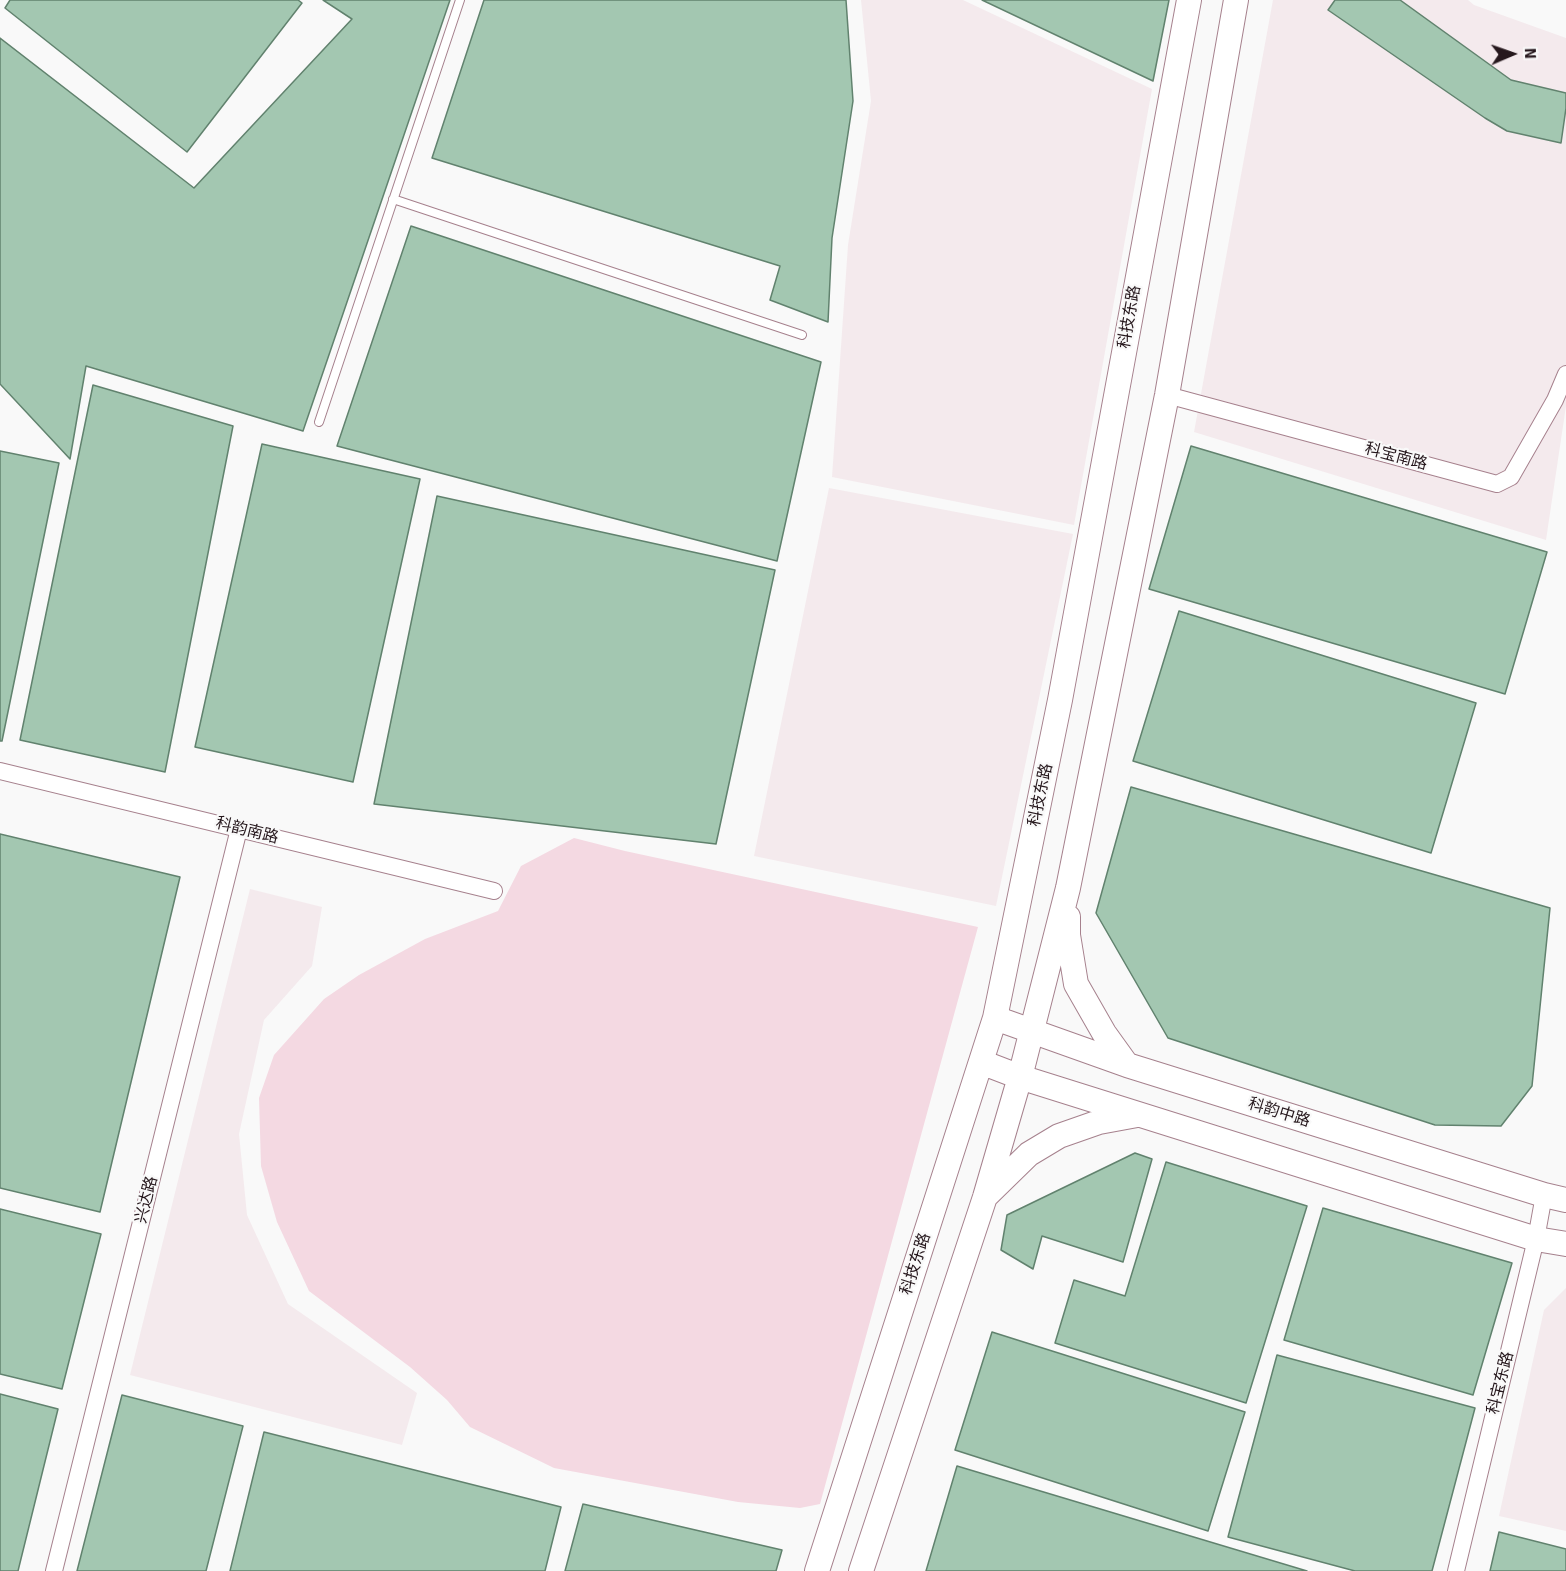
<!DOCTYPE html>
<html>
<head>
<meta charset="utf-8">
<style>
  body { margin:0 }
  #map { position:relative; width:1566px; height:1571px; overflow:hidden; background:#f9f9f9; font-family:Signika,sans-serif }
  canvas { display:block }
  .north { position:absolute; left:1482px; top:24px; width:60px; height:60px; -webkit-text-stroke:4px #f9f9f9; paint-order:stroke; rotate:88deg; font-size:16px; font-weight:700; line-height:24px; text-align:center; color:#26181d }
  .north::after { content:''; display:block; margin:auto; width:21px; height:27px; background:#26181d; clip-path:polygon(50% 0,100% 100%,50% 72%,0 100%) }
</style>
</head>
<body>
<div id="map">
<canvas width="1566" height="1571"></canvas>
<div class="north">N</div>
</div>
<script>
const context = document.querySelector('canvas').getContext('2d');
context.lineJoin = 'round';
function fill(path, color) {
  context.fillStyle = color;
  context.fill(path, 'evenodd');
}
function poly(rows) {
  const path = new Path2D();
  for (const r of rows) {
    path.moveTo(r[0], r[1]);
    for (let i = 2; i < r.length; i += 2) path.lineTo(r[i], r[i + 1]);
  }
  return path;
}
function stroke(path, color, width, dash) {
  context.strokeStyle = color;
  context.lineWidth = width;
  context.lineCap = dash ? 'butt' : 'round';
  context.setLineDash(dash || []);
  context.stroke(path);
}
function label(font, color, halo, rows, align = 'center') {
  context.font = font + ' Signika,"Noto Sans SC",sans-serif';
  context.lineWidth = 4.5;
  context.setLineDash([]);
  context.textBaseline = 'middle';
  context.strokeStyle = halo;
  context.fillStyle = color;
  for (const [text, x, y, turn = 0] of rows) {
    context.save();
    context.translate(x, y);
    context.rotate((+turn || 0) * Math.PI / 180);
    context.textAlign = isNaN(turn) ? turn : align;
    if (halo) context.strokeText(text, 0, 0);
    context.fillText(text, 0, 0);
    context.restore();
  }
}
fill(poly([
  [861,0,963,0,1152,89,1074,525,832,477,848,245,871,101],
  [1273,0,1468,0,1474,5,1566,38,1566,406,1546,540,1194,432],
  [829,488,1073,534,996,906,754,856],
  [250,889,322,907,312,966,264,1020,239,1134,247,1215,288,1304,417,1393,402,1445,130,1375],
  [1566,1288,1566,1531,1499,1516,1544,1310]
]), '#f4eaed');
fill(poly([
  [574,838,625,851,978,927,820,1504,800,1508,738,1502,554,1468,470,1427,447,1400,410,1367,309,1291,277,1222,261,1166,259,1098,274,1055,324,999,359,975,425,939,498,911,521,866]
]), '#f4d9e2');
const building = poly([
  [10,0,298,0,302,3,187,152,5,8,10,0],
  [323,0,450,0,303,431,86,366,70,459,0,384,0,38,194,188,352,19,323,0],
  [484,0,846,0,853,101,832,238,828,322,770,300,780,266,432,158,484,0],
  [982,0,1169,0,1153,81,982,0],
  [1335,0,1400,0,1511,80,1566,93,1566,108,1561,143,1507,131,1485,118,1328,10,1335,0],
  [411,226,821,362,777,561,337,446,411,226],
  [93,385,233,426,165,772,20,740,93,385],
  [262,444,420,479,353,782,195,747,262,444],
  [1191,446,1547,552,1505,694,1149,589,1191,446],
  [0,451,59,463,2,741,0,741,0,451],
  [437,496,775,570,716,844,374,804,437,496],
  [1179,611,1476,703,1431,853,1133,761,1179,611],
  [1131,787,1550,908,1532,1086,1501,1126,1435,1125,1168,1038,1096,913,1131,787],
  [0,834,180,877,100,1212,0,1188,0,834],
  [1135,1153,1152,1159,1123,1262,1042,1236,1033,1269,1001,1250,1007,1215,1135,1153],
  [1166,1162,1307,1206,1246,1403,1055,1343,1074,1280,1125,1296,1166,1162],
  [1323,1208,1512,1263,1473,1395,1284,1340,1323,1208],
  [0,1209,101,1234,62,1389,0,1374,0,1209],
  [992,1332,1245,1412,1208,1531,955,1450,992,1332],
  [1277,1355,1475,1408,1432,1571,1355,1571,1228,1537,1277,1355],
  [0,1394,58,1409,18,1571,0,1571,0,1394],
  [122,1395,243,1426,206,1571,77,1571,122,1395],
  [264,1432,561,1507,545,1571,230,1571,264,1432],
  [957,1466,1307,1571,926,1571,957,1466],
  [583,1504,782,1550,776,1571,565,1571,583,1504],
  [1499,1532,1566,1549,1566,1571,1490,1571,1499,1532]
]);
fill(building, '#a3c7b1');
stroke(building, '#61826e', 1.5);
const service = poly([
  [393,199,802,335],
  [319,422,460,0]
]);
const minor = poly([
  [1167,395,1497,484,1511,477,1555,400,1566,374],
  [0,771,494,891],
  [54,1571,239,829],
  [1456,1571,1536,1239,1544,1195]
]);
const secondary = poly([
  [1068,917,1068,935,1076,984,1104,1033,1127,1065],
  [995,1018,1127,1065,1544,1195,1566,1200],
  [981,1062,1020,1077,1536,1239,1566,1244],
  [987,1195,1029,1154,1059,1136,1099,1122,1137,1115],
  [817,1571,995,1018,1060,700,1189,0],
  [861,1571,985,1197,1020,1077,1068,888,1167,395,1236,0]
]);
stroke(service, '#a6818d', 10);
stroke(minor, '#a6818d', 18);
stroke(secondary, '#a6818d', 26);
stroke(service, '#fff', 8);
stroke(minor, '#fff', 16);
stroke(secondary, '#fff', 24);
label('16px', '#26181d', '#f9f9f9', [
  ["科技东路",1130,317,-80],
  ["科宝南路",1396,457,15],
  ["科技东路",1041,795,-78],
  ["科韵南路",247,831,14],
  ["科韵中路",1279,1113,17],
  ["兴达路",147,1200,-76],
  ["科技东路",916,1264,-72],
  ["科宝东路",1501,1383,-76]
]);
</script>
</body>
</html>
